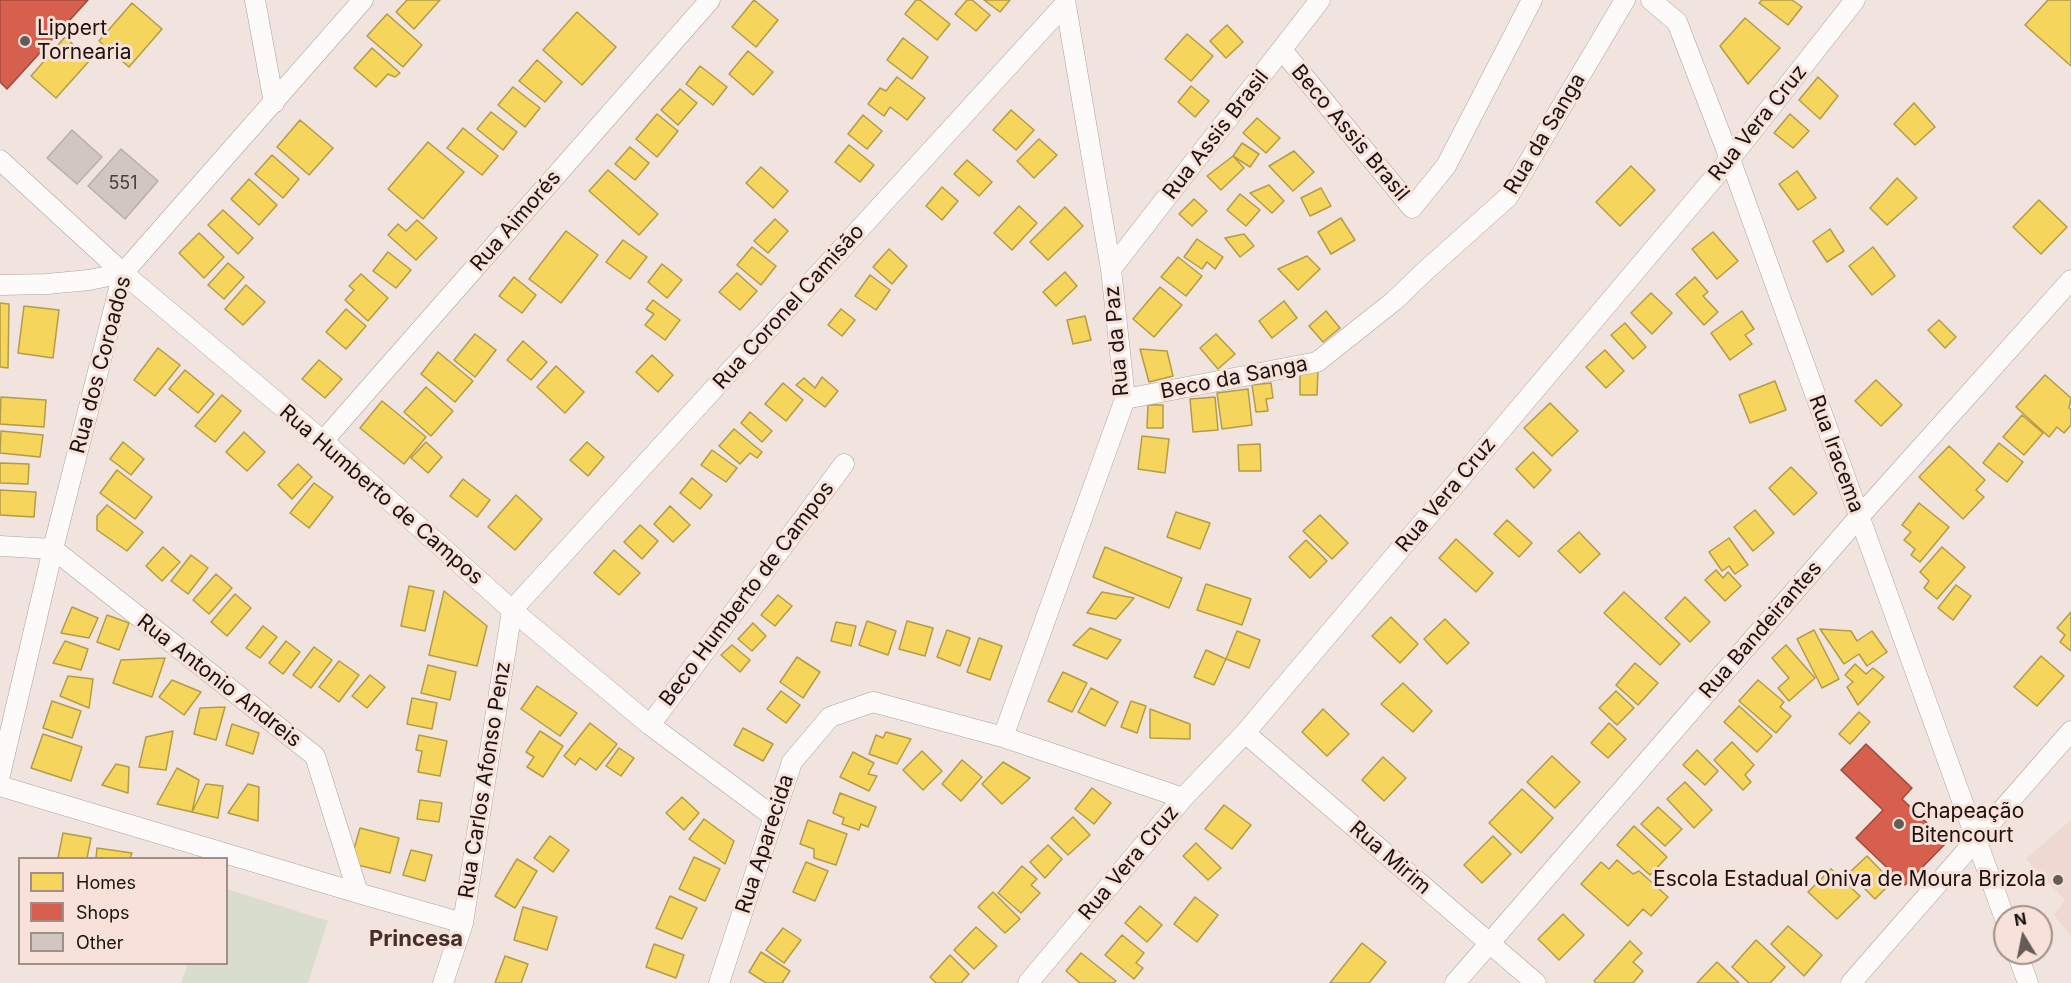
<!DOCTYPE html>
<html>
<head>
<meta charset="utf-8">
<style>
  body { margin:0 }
  #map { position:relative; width:2071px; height:983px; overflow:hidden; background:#f1e4df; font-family:Inter,sans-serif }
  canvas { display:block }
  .legend { position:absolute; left:18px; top:857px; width:210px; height:108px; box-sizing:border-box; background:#f8e1d8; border:2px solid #9f8f88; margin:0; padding:8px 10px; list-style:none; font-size:18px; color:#1a1310 }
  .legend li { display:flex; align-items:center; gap:12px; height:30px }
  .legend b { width:30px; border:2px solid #9f8f88 }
  .north { position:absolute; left:1993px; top:905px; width:60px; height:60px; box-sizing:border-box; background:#f8e1d8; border:2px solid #9f8f88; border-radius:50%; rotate:350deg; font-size:16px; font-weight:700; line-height:24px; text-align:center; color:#1a1310 }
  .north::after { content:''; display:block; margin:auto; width:21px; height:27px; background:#655c58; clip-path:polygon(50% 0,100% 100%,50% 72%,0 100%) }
</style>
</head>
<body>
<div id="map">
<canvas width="2071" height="983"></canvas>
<ul class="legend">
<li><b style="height:16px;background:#f6d55c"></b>Homes</li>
<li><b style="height:16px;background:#d6604d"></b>Shops</li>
<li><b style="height:16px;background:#d2c6c2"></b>Other</li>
</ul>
<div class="north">N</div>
</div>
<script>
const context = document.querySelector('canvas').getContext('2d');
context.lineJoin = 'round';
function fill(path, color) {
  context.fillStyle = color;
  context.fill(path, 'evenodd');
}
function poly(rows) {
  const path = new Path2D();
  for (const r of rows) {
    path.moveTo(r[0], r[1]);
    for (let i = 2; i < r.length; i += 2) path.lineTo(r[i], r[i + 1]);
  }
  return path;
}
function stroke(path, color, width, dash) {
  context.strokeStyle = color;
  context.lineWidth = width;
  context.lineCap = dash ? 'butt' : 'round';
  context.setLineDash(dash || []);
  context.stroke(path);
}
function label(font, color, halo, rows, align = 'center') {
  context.font = font + ' Inter,sans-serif';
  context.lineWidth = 6;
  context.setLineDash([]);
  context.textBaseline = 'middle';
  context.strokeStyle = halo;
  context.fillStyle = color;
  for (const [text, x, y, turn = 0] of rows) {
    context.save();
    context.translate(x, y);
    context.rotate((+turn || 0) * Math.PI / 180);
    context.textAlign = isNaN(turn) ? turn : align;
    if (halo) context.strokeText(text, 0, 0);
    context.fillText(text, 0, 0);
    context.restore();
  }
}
fill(poly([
  [2071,820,2071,936,2054,915,2065,900,2026,859]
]), '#eed8cf');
fill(poly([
  [227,889,328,921,308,983,181,983,188,964,226,964]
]), '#d8ddce');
const homes = poly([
  [407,0,440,0,414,29,396,12,407,0],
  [754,0,778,20,756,47,732,27,754,0],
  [916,0,920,0,950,24,937,40,905,14,916,0],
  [967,0,972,0,990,15,976,31,955,14,967,0],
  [984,0,1010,0,1000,12,984,0],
  [1762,0,1792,0,1802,7,1788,25,1759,3,1762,0],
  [2048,0,2071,0,2071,66,2025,25,2048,0],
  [132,3,162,29,129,67,99,41,132,3],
  [577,12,616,47,582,85,543,50,577,12],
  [387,14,422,45,403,67,367,36,387,14],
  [1745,18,1780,48,1748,84,1720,46,1745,18],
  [1227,25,1243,42,1226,58,1210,41,1227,25],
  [1187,34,1213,56,1191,81,1165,59,1187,34],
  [65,37,90,60,56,98,31,76,65,37],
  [903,38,928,57,912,79,887,60,903,38],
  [372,48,400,73,395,77,388,74,376,87,354,68,372,48],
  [748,51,773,72,753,95,729,74,748,51],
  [537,60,562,82,545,102,519,81,537,60],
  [700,66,727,87,713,105,686,84,700,66],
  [897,77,925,98,907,120,890,107,884,116,868,104,880,88,886,91,897,77],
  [1818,77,1838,96,1820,119,1799,100,1818,77],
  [1191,86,1209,101,1195,117,1178,102,1191,86],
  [513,87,540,108,525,127,498,105,513,87],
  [680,89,697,103,678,125,661,110,680,89],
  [1914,103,1935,127,1915,145,1894,124,1914,103],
  [1011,110,1034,130,1016,150,993,130,1011,110],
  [491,112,517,132,503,150,477,129,491,112],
  [657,114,678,131,657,157,636,139,657,114],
  [1790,114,1809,131,1793,148,1774,133,1790,114],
  [863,115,882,131,867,149,848,134,863,115],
  [1257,118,1280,138,1266,153,1243,133,1257,118],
  [300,120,333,148,309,175,277,147,300,120],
  [463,128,498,156,482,175,447,148,463,128],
  [1039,139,1057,155,1034,178,1017,161,1039,139],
  [428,142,464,172,423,219,388,189,428,142],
  [1242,143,1259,154,1250,167,1233,156,1242,143],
  [849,145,874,165,860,182,835,162,849,145],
  [630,147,649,163,635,180,615,164,630,147],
  [1294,151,1314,172,1293,191,1269,166,1294,151],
  [272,155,299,179,283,198,255,174,272,155],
  [1233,156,1244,168,1221,190,1207,176,1233,156],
  [967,160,992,182,979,196,954,174,967,160],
  [1631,166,1655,190,1620,226,1596,202,1631,166],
  [761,167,788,191,773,208,746,183,761,167],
  [608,170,658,214,639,235,589,191,608,170],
  [1797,171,1816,198,1798,210,1779,184,1797,171],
  [1897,178,1917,198,1887,225,1870,208,1897,178],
  [249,179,277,205,259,225,231,199,249,179],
  [1269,185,1284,201,1272,213,1250,193,1269,185],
  [942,187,958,201,942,220,926,206,942,187],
  [1321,188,1331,206,1310,216,1301,198,1321,188],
  [1240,194,1260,210,1246,226,1227,210,1240,194],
  [1194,199,1207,211,1192,226,1179,214,1194,199],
  [2039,200,2067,227,2041,254,2013,227,2039,200],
  [1019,206,1037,223,1012,250,994,233,1019,206],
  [1065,207,1083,226,1048,260,1030,242,1065,207],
  [223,210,253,238,238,254,208,225,223,210],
  [1341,218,1355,240,1331,254,1318,232,1341,218],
  [775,219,788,231,768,253,754,241,775,219],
  [417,220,437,238,416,260,388,235,398,224,406,231,417,220],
  [1830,229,1844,251,1827,262,1813,241,1830,229],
  [566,231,598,255,561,303,529,279,566,231],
  [1713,232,1738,261,1717,279,1692,249,1713,232],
  [199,233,224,257,204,278,179,253,199,233],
  [1244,234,1254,246,1240,257,1225,238,1244,234],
  [1197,239,1223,257,1215,269,1207,262,1202,269,1184,257,1197,239],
  [623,240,647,257,630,279,606,262,623,240],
  [752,247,776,266,761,285,737,265,752,247],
  [1873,247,1895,276,1872,295,1849,266,1873,247],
  [889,249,907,266,892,284,873,267,889,249],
  [388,252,411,270,396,288,373,271,388,252],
  [1307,256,1320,269,1298,290,1278,269,1307,256],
  [1178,257,1202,276,1186,296,1161,277,1178,257],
  [228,263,244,277,224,299,208,285,228,263],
  [662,264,682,280,667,298,648,282,662,264],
  [1065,272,1077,286,1056,306,1043,292,1065,272],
  [737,273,757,291,740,310,719,292,737,273],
  [361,274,388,298,368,321,345,300,354,290,349,286,361,274],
  [870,275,890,290,876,310,855,296,870,275],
  [514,277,536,295,522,313,499,296,514,277],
  [1695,277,1708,292,1703,296,1718,312,1704,325,1676,294,1695,277],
  [246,285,265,302,243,325,225,309,246,285],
  [1160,287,1182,305,1154,337,1133,319,1160,287],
  [1651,293,1672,313,1652,334,1631,313,1651,293],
  [653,300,680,320,665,340,645,325,654,314,646,309,653,300],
  [1284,301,1297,318,1272,338,1259,321,1284,301],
  [0,303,9,304,8,368,0,367,0,303],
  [24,306,59,310,53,358,18,353,24,306],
  [346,309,366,326,346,349,326,332,346,309],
  [841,309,855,320,842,336,828,325,841,309],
  [1326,311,1340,328,1323,342,1309,326,1326,311],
  [1742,311,1754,329,1745,335,1752,344,1730,360,1711,333,1742,311],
  [1085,316,1091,340,1073,344,1067,320,1085,316],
  [1939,320,1956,337,1945,348,1928,330,1939,320],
  [1625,323,1646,347,1633,359,1611,335,1625,323],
  [475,334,496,350,475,377,454,360,475,334],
  [1216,334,1235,354,1218,369,1200,348,1216,334],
  [523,341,547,362,531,380,507,360,523,341],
  [158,348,180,365,155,396,134,380,158,348],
  [1140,349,1167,351,1173,376,1149,382,1140,349],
  [1605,350,1624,371,1606,388,1586,367,1605,350],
  [438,352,473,381,455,402,421,374,438,352],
  [652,355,673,375,658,392,636,372,652,355],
  [319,360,342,379,325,398,302,379,319,360],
  [556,366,584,392,565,413,537,387,556,366],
  [1300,369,1318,370,1317,395,1300,395,1300,369],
  [185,370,214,394,198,413,169,389,185,370],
  [2045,375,2071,398,2069,408,2071,410,2071,425,2064,433,2057,427,2049,437,2016,407,2045,375],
  [822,377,838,391,825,407,796,385,804,378,815,388,822,377],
  [1876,380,1902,405,1881,426,1855,401,1876,380],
  [1775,381,1786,410,1750,423,1739,395,1775,381],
  [783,383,803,400,786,421,765,404,783,383],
  [1271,383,1273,398,1266,399,1268,411,1256,412,1252,385,1271,383],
  [426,387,453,411,431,436,404,412,426,387],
  [1248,389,1252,425,1222,429,1217,393,1248,389],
  [222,395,241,411,215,442,195,426,222,395],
  [1,397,46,400,44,427,0,424,1,397],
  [1215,397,1218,430,1193,432,1190,399,1215,397],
  [382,401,426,437,404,464,360,428,382,401],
  [1550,403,1578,431,1552,456,1524,428,1550,403],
  [1148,405,1163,405,1163,428,1147,428,1148,405],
  [750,412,772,431,762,442,741,423,750,412],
  [2022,415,2043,433,2024,455,2003,437,2022,415],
  [734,429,762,452,757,458,750,453,740,464,719,446,734,429],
  [1,431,43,435,40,457,0,453,1,431],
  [244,432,265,452,247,471,226,452,244,432],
  [1142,436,1169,439,1165,473,1138,469,1142,436],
  [123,442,144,459,131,475,110,459,123,442],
  [426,442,442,457,428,473,411,458,426,442],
  [587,442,604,457,588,476,570,460,587,442],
  [1999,443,2023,462,2007,482,1983,463,1999,443],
  [1260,444,1261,471,1239,471,1238,445,1260,444],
  [1949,446,1985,480,1976,490,1984,497,1963,519,1919,477,1949,446],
  [712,450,737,468,726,482,701,465,712,450],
  [1533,452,1551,470,1534,488,1516,469,1533,452],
  [0,463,29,464,28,484,0,483,0,463],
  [298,464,312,477,292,499,278,485,298,464],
  [1791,467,1817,493,1794,515,1769,488,1791,467],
  [117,470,152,497,135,519,100,493,117,470],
  [692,478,712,495,700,509,680,493,692,478],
  [463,479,490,500,477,517,450,496,463,479],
  [314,483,333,497,309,528,290,513,314,483],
  [0,490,36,492,34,517,0,515,0,490],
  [516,495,542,519,515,550,488,527,516,495],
  [1919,503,1949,527,1920,562,1911,555,1915,549,1904,540,1911,532,1902,525,1919,503],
  [107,505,143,532,127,551,97,530,97,516,107,505],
  [670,506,690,525,673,542,654,524,670,506],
  [1755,510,1774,533,1753,551,1734,527,1755,510],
  [1176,512,1210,523,1200,549,1167,537,1176,512],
  [1320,515,1348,543,1332,559,1303,531,1320,515],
  [1507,520,1532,543,1519,557,1494,534,1507,520],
  [640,525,658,541,642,559,624,542,640,525],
  [1579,532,1600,554,1580,573,1558,551,1579,532],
  [1729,538,1748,565,1735,574,1729,566,1722,571,1709,552,1729,538],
  [1456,539,1493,573,1476,592,1439,558,1456,539],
  [1306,540,1327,561,1310,578,1289,557,1306,540],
  [163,547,180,562,162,581,146,566,163,547],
  [1105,547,1182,578,1169,608,1093,577,1105,547],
  [1942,547,1965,567,1937,599,1924,588,1929,581,1920,572,1942,547],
  [614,550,640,573,619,595,594,573,614,550],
  [191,555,208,568,188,594,171,581,191,555],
  [1716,570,1723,578,1728,572,1741,586,1725,601,1705,580,1716,570],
  [216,574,232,588,209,614,193,600,216,574],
  [1206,584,1251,599,1242,625,1197,610,1206,584],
  [1956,585,1971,596,1953,620,1938,608,1956,585],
  [409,586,434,591,425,631,401,626,409,586],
  [444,591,487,626,477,666,429,655,444,591],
  [1102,592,1134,598,1116,619,1087,613,1102,592],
  [1624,592,1680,644,1660,665,1604,613,1624,592],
  [235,594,251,608,227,636,211,622,235,594],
  [778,595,792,606,775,626,761,615,778,595],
  [1685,597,1710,622,1690,642,1665,618,1685,597],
  [72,607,98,618,89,638,61,633,72,607],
  [2071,612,2071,651,2060,642,2065,635,2057,628,2071,612],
  [107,615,129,623,119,650,97,642,107,615],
  [1391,617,1418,644,1400,663,1372,636,1391,617],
  [1445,619,1469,643,1447,664,1424,639,1445,619],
  [867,621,896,631,888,655,859,645,867,621],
  [907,621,933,628,925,656,899,649,907,621],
  [836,622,856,626,851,646,831,641,836,622],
  [753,623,766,636,752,651,738,639,753,623],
  [263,626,277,637,260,658,246,648,263,626],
  [1090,628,1121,640,1107,659,1073,645,1090,628],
  [1820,629,1851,631,1857,641,1872,631,1887,652,1867,666,1859,654,1844,664,1820,629],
  [947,630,970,638,960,666,937,657,947,630],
  [1814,630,1839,679,1822,688,1797,639,1814,630],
  [1237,631,1260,640,1249,668,1226,659,1237,631],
  [979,638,1002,646,990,680,967,672,979,638],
  [65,641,88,649,81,670,53,663,65,641],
  [286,641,300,652,283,674,269,663,286,641],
  [732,645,750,660,740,672,721,655,732,645],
  [1786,645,1815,678,1789,701,1778,688,1789,678,1772,658,1786,645],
  [314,647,332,660,311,688,293,675,314,647],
  [1206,650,1226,659,1214,685,1194,677,1206,650],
  [2041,656,2064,676,2037,706,2014,687,2041,656],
  [797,657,820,672,803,698,780,682,797,657],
  [165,658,152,697,113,683,121,660,165,658],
  [339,661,359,675,339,702,319,687,339,661],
  [1635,663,1658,683,1638,705,1616,685,1635,663],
  [1855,664,1866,674,1873,668,1884,677,1858,705,1847,687,1853,682,1845,675,1855,664],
  [428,665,456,672,450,700,421,693,428,665],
  [1063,672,1087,683,1072,712,1048,701,1063,672],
  [370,675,385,687,367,708,352,696,370,675],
  [68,676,93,679,89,708,60,696,68,676],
  [172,680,201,692,184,715,159,697,172,680],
  [1758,680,1784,702,1780,707,1791,716,1776,733,1739,701,1758,680],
  [1403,683,1432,711,1413,732,1381,704,1403,683],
  [537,686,577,713,560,736,521,709,537,686],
  [1091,688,1118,702,1105,726,1078,712,1091,688],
  [781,691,800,705,786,723,767,709,781,691],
  [1616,691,1634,708,1617,725,1599,708,1616,691],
  [412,698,437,703,432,729,407,724,412,698],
  [52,701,81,711,72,738,43,728,52,701],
  [1131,701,1146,706,1137,733,1121,727,1131,701],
  [1739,706,1772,736,1757,752,1724,722,1739,706],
  [225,707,216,740,194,734,200,708,225,707],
  [1150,709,1190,724,1190,739,1150,738,1150,709],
  [1323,709,1349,734,1327,756,1302,732,1323,709],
  [1859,712,1870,722,1850,744,1839,734,1859,712],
  [590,723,617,744,596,770,580,758,575,765,564,756,590,723],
  [1609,723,1626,739,1608,758,1591,743,1609,723],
  [232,724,259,733,253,754,226,745,232,724],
  [743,728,773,744,763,761,734,745,743,728],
  [173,731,166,770,139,767,146,737,173,731],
  [540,731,563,746,543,777,527,767,534,757,526,752,540,731],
  [886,732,911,739,897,764,869,754,876,735,883,738,886,732],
  [43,734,82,747,71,781,31,768,43,734],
  [419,735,447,741,440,776,418,772,422,751,416,750,419,735],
  [1732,742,1754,765,1745,775,1751,782,1743,790,1714,760,1732,742],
  [619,748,634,758,621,776,606,766,619,748],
  [1697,750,1718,771,1705,785,1683,765,1697,750],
  [922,751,942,771,923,790,903,770,922,751],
  [853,752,874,763,868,774,877,776,869,791,840,777,853,752],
  [1552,756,1580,782,1555,808,1527,782,1552,756],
  [1383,757,1406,778,1384,801,1362,780,1383,757],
  [962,760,982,777,961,801,942,784,962,760],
  [1003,762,1030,778,1002,804,982,784,1003,762],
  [116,764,129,767,128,793,102,785,116,764],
  [177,768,199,780,192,812,157,804,177,768],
  [1685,782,1712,810,1694,828,1667,799,1685,782],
  [206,784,223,786,218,818,192,812,206,784],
  [248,784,259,787,258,821,228,813,248,784],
  [1092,788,1111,803,1094,824,1075,809,1092,788],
  [1522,789,1553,818,1521,853,1489,823,1522,789],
  [840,793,876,807,868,827,861,824,859,830,842,824,844,818,833,813,840,793],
  [682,797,699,813,684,830,666,813,682,797],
  [420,800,442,803,439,822,417,819,420,800],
  [1224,805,1251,825,1232,849,1205,829,1224,805],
  [1658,807,1682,829,1665,846,1641,824,1658,807],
  [1073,817,1090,835,1068,855,1051,838,1073,817],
  [704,819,734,841,725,864,689,839,704,819],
  [808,820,847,834,836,865,814,858,814,849,800,844,808,820],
  [1634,826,1667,857,1650,875,1617,845,1634,826],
  [360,828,399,838,390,873,350,863,360,828],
  [63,833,91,838,87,858,58,858,63,833],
  [550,836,569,850,553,872,534,858,550,836],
  [1493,836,1511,854,1482,883,1464,865,1493,836],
  [1196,843,1221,868,1208,880,1183,856,1196,843],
  [1048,845,1062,859,1045,878,1030,862,1048,845],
  [97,848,132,853,130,858,96,858,97,848],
  [411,850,432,855,425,881,403,875,411,850],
  [1867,856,1892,882,1875,899,1849,873,1867,856],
  [694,857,720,869,705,901,679,889,694,857],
  [517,859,537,871,515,908,495,896,517,859],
  [1617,860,1633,874,1639,871,1668,897,1651,916,1643,909,1628,926,1581,884,1601,862,1609,869,1617,860],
  [806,862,828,871,815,901,793,892,806,862],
  [1022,866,1037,879,1031,885,1040,893,1021,913,998,893,1022,866],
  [1831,869,1860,896,1837,919,1808,892,1831,869],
  [993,892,1020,919,1005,933,978,907,993,892],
  [670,896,697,908,682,939,656,928,670,896],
  [1195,897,1218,915,1197,942,1174,924,1195,897],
  [1140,906,1162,925,1147,942,1125,923,1140,906],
  [523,907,557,917,547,950,514,940,523,907],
  [1563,914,1584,935,1559,960,1538,939,1563,914],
  [1788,926,1822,955,1804,976,1771,944,1788,926],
  [976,927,997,946,974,969,954,950,976,927],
  [783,928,801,940,784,963,766,950,783,928],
  [1122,935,1144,953,1136,963,1143,968,1134,979,1105,955,1122,935],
  [1756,940,1785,967,1770,983,1749,983,1732,967,1756,940],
  [1630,941,1642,953,1633,962,1643,971,1633,983,1596,983,1594,981,1630,941],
  [1362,943,1386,962,1369,983,1330,983,1362,943],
  [654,944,684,955,676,978,646,967,654,944],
  [761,952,790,971,782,983,766,983,749,972,761,952],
  [1081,953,1116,981,1114,983,1080,983,1066,971,1081,953],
  [950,955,969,974,961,983,936,983,930,977,950,955],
  [505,956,528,964,521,983,495,983,505,956],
  [1717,962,1739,983,1697,983,1717,962]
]);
fill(homes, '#f6d55c');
stroke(homes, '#b49b45', 1.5);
const shops = poly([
  [0,0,88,0,7,89,0,82,0,0],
  [1866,744,1912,788,1902,799,1947,842,1905,885,1856,838,1883,810,1841,770,1866,744]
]);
fill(shops, '#d6604d');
stroke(shops, '#9e493b', 1.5);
const building = poly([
  [72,130,102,157,77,184,47,158,72,130],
  [121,149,158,181,125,219,88,186,121,149]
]);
fill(building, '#d2c6c2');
stroke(building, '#b8aeab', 1.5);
const minor = poly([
  [255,0,274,103],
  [1651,0,1677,22,1730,159,2005,919],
  [1282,50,1412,208,1446,166,1532,0],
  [0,160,123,273,323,441,512,610,650,725,774,817],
  [1111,269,1320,0],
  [0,285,47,284,89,280,123,273],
  [1125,399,1317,362,1394,301,1423,273,1508,197,1625,0],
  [323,441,710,0],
  [0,546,53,549,315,756,358,893],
  [512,610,1065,4],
  [650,725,844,464],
  [1245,733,1536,983],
  [1003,737,1125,399,1111,269,1065,0],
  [0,775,53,549,123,273,363,0],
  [0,786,358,893,463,923],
  [2017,953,2028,983],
  [443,983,463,923,512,610],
  [719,983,792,762,830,717,873,702,1003,737,1183,798],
  [1028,983,1183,798,1245,733,1730,159,1855,0],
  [1455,983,1859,517,2071,280],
  [1851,983,2071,731]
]);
stroke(minor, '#aba19e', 21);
stroke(minor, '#fdfbfa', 20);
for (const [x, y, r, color] of [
  [25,41,6,"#655c58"],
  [1899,824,6,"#655c58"],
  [2058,880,6,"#655c58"]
]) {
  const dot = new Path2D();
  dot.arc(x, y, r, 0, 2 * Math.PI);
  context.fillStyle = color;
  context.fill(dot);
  stroke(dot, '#f8e1d8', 2);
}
label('18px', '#48403c', null, [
  ["551",123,184]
]);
label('21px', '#1a1310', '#f8e1d8', [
  ["Lippert",37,29],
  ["Tornearia",37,53],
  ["Chapeação",1911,812],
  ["Bitencourt",1911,836],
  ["Escola Estadual Oniva de Moura Brizola",2046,880,"right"]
], 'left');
label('21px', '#1a1310', '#f8e1d8', [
  ["Rua Vera Cruz",1758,123,-51],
  ["Beco Assis Brasil",1350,133,50],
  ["Rua da Sanga",1545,134,-59],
  ["Rua Assis Brasil",1216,135,-52],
  ["Rua Aimorés",516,221,-49],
  ["Rua Coronel Camisão",789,307,-48],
  ["Rua da Paz",1117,341,-95],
  ["Rua dos Coroados",101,365,-75],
  ["Beco da Sanga",1234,378,-11],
  ["Rua Iracema",1836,454,70],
  ["Rua Humberto de Campos",381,495,41],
  ["Rua Vera Cruz",1446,495,-50],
  ["Beco Humberto de Campos",747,594,-53],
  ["Rua Bandeirantes",1761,630,-49],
  ["Rua Antonio Andreis",219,681,38],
  ["Rua Carlos Afonso Penz",485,780,-81],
  ["Rua Aparecida",765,844,-72],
  ["Rua Mirim",1390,858,41],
  ["Rua Vera Cruz",1129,863,-50]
]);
label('bold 22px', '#413029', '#f8e1d8', [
  ["Princesa",416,939]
]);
</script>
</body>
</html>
